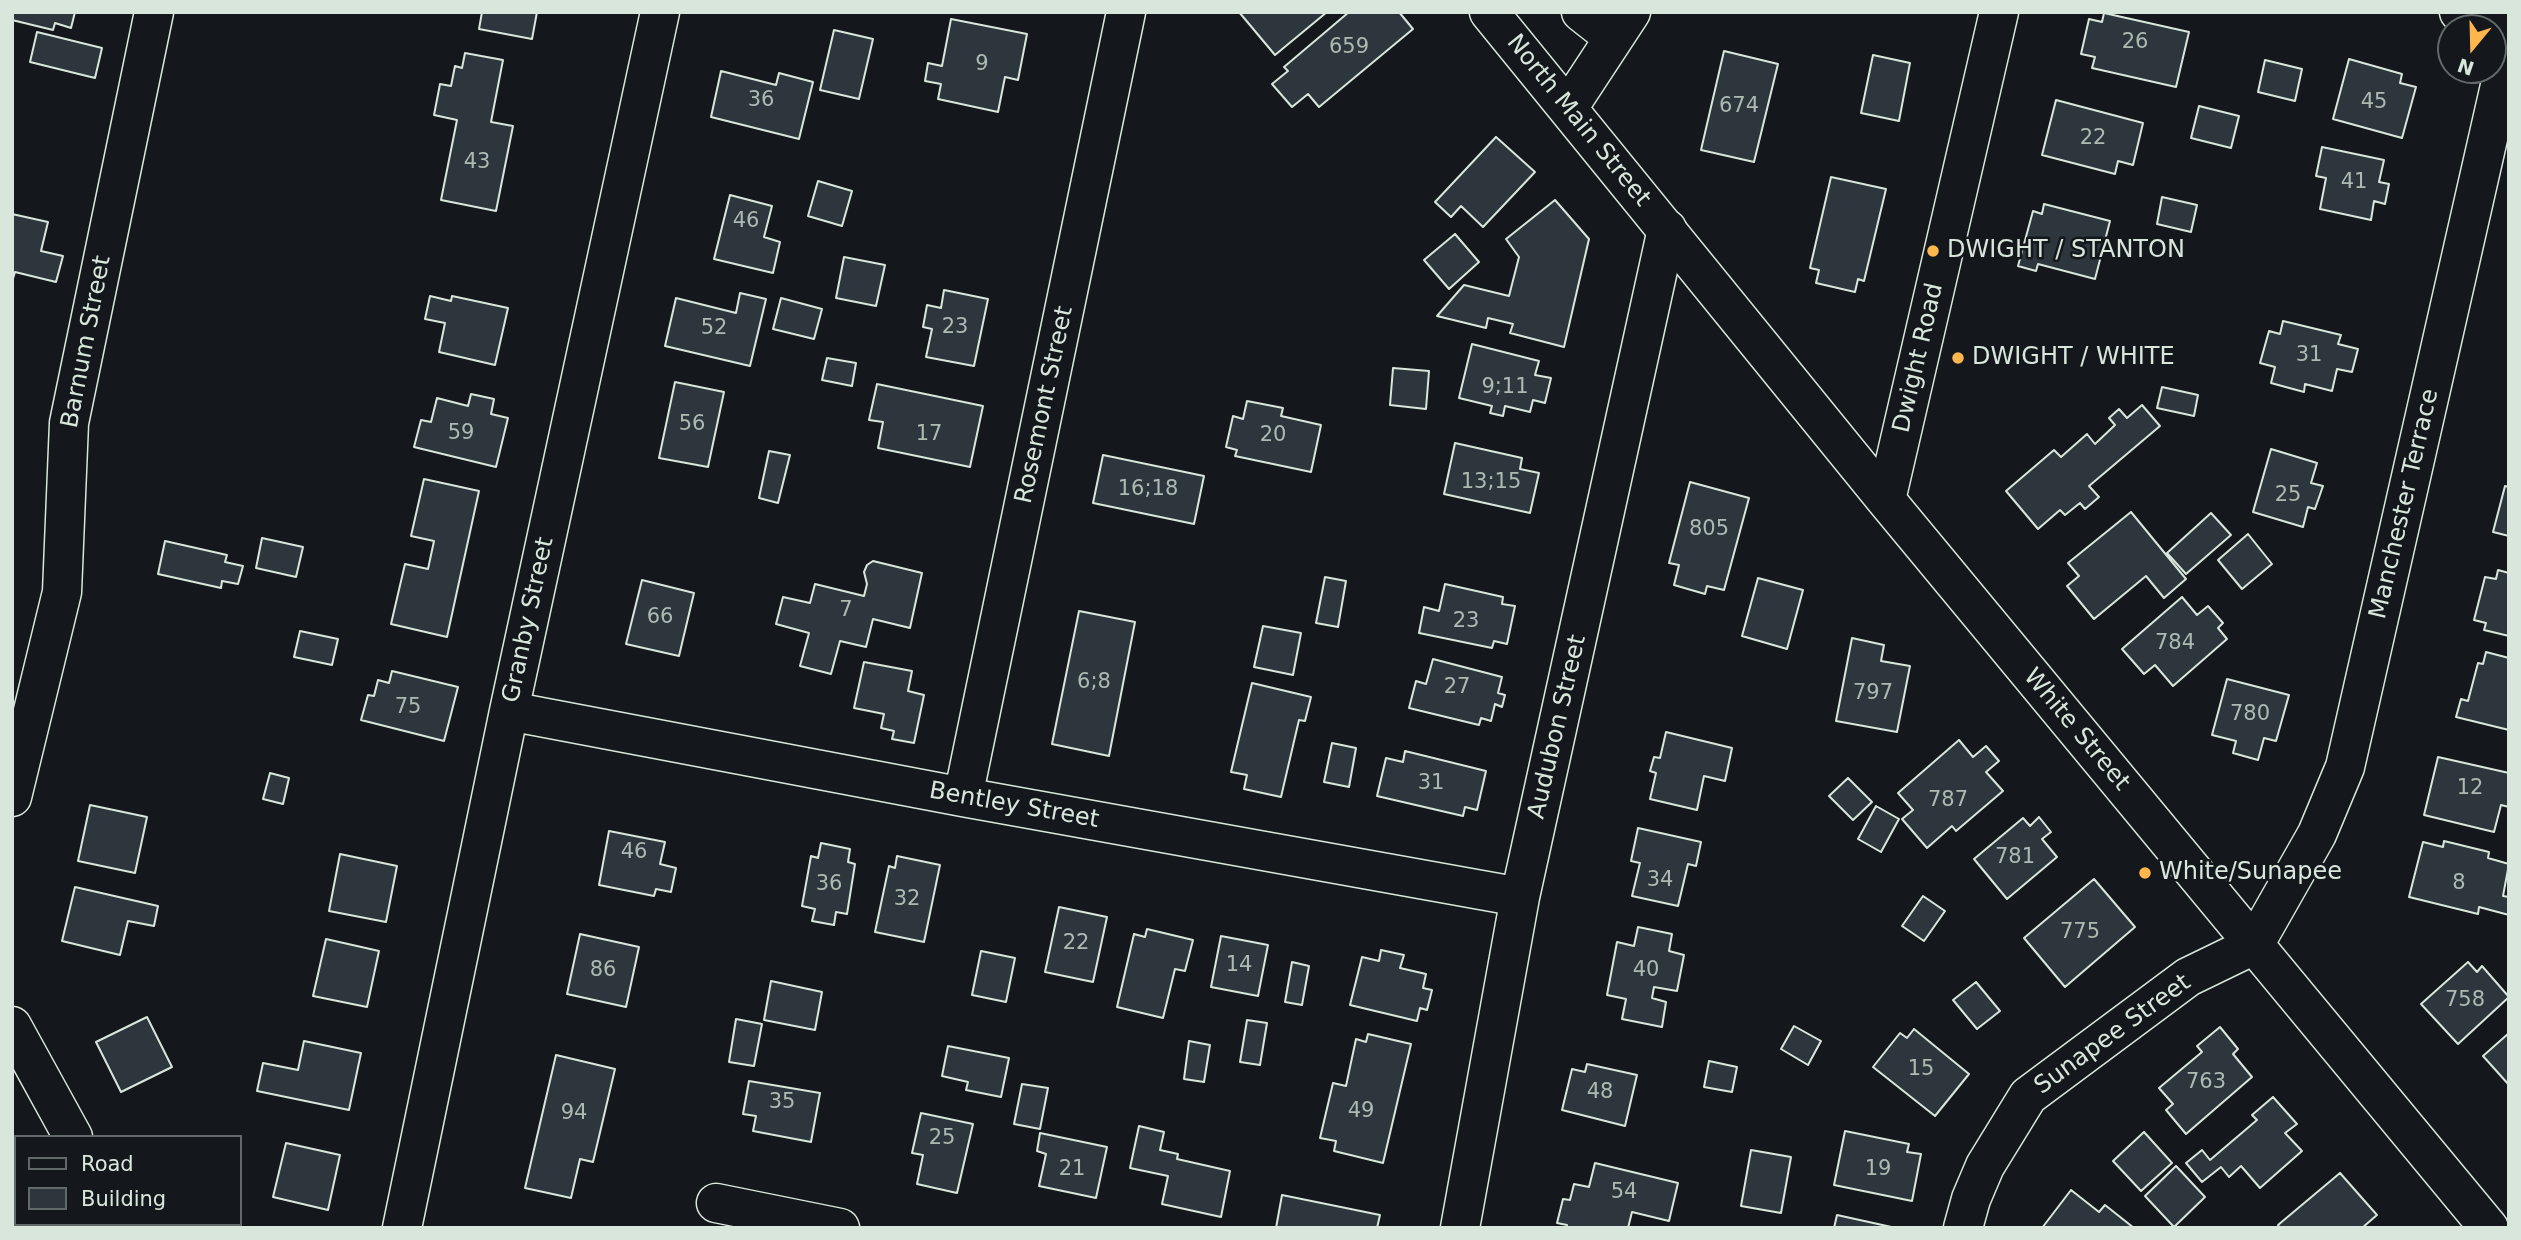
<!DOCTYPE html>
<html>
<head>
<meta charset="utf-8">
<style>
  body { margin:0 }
  #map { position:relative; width:2521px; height:1240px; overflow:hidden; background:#14181c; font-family:"DejaVu Sans",sans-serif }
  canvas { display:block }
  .frame { position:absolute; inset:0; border:14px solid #d8e6dc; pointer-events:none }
  .legend { position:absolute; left:14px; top:1135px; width:228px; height:91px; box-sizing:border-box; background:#14181c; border:2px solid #626a69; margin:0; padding:9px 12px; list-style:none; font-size:21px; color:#d8e6dc }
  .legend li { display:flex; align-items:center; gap:14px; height:35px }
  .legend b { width:35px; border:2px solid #626a69 }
  .north { position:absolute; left:2437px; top:14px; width:70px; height:70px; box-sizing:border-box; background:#14181c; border:2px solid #626a69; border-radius:50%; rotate:199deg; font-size:19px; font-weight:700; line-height:28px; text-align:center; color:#d8e6dc }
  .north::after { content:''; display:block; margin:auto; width:24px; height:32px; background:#ffb74d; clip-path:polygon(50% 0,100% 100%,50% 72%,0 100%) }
</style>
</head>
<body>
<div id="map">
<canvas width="2521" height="1240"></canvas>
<div class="frame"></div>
<ul class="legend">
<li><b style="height:9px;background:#14181c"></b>Road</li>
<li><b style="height:19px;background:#2c363c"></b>Building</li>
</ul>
<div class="north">N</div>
</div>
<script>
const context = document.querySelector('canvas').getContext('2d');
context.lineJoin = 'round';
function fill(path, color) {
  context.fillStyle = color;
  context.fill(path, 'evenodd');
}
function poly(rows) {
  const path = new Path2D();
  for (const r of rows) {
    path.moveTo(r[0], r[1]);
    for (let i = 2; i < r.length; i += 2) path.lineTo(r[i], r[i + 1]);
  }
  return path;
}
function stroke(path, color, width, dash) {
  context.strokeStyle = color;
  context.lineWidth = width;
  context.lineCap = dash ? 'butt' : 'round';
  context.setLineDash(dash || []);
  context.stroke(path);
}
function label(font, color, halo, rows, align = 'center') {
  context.font = font + ' "DejaVu Sans",sans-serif';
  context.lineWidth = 5;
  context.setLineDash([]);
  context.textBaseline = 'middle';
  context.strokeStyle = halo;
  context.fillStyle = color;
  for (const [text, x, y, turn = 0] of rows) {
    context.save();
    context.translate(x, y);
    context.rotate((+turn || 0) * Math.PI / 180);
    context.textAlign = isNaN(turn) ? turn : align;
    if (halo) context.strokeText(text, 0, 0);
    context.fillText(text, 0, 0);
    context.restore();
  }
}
const building = poly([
  [12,12,75,12,71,28,55,23,53,30,12,20,12,12],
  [482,12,537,12,532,39,479,29,482,12],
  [1239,12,1327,12,1275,55,1239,12],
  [1349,12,1399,12,1413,29,1319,107,1308,94,1292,107,1272,84,1288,71,1284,67,1349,12],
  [2104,13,2189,32,2176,87,2092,68,2095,57,2081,54,2089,19,2102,22,2104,13],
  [951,19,1027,34,1018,80,1005,77,998,112,938,99,941,84,925,81,928,63,942,66,951,19],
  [834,30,873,39,859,99,820,90,834,30],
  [37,32,102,48,95,78,30,62,37,32],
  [1724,51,1778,64,1754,162,1701,150,1724,51],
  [465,53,503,60,491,122,513,126,496,211,441,200,457,120,434,115,440,84,451,86,455,66,462,68,465,53],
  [1873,55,1910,63,1899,121,1861,113,1873,55],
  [2349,59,2402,74,2400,83,2416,87,2402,138,2333,119,2349,59],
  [2265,60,2302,69,2295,101,2258,92,2265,60],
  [721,71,776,85,779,73,813,82,799,139,711,117,721,71],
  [2056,100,2143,123,2133,165,2118,161,2115,174,2042,155,2056,100],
  [2199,106,2239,116,2231,148,2191,138,2199,106],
  [1496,137,1535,172,1483,227,1461,206,1451,217,1435,202,1496,137],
  [2322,147,2384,160,2379,182,2389,184,2385,204,2374,201,2371,220,2320,209,2326,178,2316,176,2322,147],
  [1831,177,1886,189,1864,281,1858,279,1855,292,1816,283,1819,270,1810,268,1831,177],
  [818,181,852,191,842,226,808,216,818,181],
  [730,195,772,206,764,237,780,242,773,273,714,259,730,195],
  [2162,197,2197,205,2191,232,2157,224,2162,197],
  [1555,200,1589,239,1564,347,1510,333,1513,324,1488,318,1486,328,1437,316,1464,285,1509,296,1519,257,1506,239,1555,200],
  [2044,204,2110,221,2095,279,2038,264,2036,271,2018,266,2033,211,2042,214,2044,204],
  [12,214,48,222,41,251,63,256,56,282,15,272,12,282,12,214],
  [1455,234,1479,262,1449,289,1424,260,1455,234],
  [844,257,885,265,876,306,836,298,844,257],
  [944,290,988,299,974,366,926,357,932,329,923,327,927,305,941,308,944,290],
  [740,293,766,299,750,366,665,346,676,298,736,313,740,293],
  [430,296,451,301,452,296,508,308,495,365,439,352,445,323,425,319,430,296],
  [781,298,822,309,814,339,773,329,781,298],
  [2283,321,2341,335,2338,344,2358,349,2352,372,2337,369,2332,391,2305,384,2304,392,2271,383,2275,367,2260,363,2269,331,2280,334,2283,321],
  [1472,344,1539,361,1535,375,1551,378,1545,403,1533,400,1530,412,1505,406,1503,416,1490,413,1492,406,1459,398,1472,344],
  [827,358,856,363,852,386,822,380,827,358],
  [1393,368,1429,371,1426,409,1390,405,1393,368],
  [675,382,724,392,708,467,659,458,675,382],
  [877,384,983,406,970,467,878,448,883,422,869,420,877,384],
  [2162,387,2198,395,2194,416,2157,408,2162,387],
  [471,394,494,399,491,414,508,418,496,467,414,447,421,420,431,422,437,398,468,406,471,394],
  [1247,401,1283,408,1281,416,1321,425,1311,472,1235,456,1237,450,1226,447,1233,416,1243,419,1247,401],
  [2142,405,2160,426,2089,486,2099,497,2085,509,2080,503,2065,515,2060,510,2038,529,2006,491,2054,450,2061,457,2087,434,2095,444,2115,425,2109,418,2119,409,2127,418,2142,405],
  [1455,443,1522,458,1520,469,1539,473,1530,513,1444,494,1455,443],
  [2271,449,2317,463,2311,483,2323,486,2315,509,2308,507,2303,527,2253,512,2271,449],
  [769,451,790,455,778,503,759,498,769,451],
  [1103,455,1204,476,1194,524,1093,503,1103,455],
  [424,479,479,491,447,637,391,624,405,564,428,569,434,541,411,536,424,479],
  [1690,482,1749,498,1724,590,1707,586,1705,594,1674,585,1679,565,1669,563,1690,482],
  [2505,486,2509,487,2509,536,2493,532,2505,486],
  [2131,512,2186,579,2164,598,2146,576,2094,619,2067,586,2079,576,2068,563,2131,512],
  [2211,513,2231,535,2186,574,2167,553,2211,513],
  [2248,534,2272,564,2242,589,2218,560,2248,534],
  [262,538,303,547,296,577,256,568,262,538],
  [165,541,227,555,225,562,243,566,238,584,222,581,221,588,158,574,165,541],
  [873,561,922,573,910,628,873,619,866,647,840,641,831,674,800,666,809,633,776,624,783,597,810,603,815,584,864,596,867,584,864,572,867,565,873,561],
  [2498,570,2509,573,2509,636,2484,630,2486,623,2474,620,2485,577,2496,579,2498,570],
  [1325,577,1346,581,1338,627,1316,623,1325,577],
  [1758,578,1803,590,1787,649,1742,636,1758,578],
  [642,580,694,593,679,656,626,644,642,580],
  [1445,584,1503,597,1502,604,1515,606,1507,644,1494,641,1492,648,1419,633,1424,607,1439,611,1445,584],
  [2182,597,2197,615,2208,606,2223,623,2218,628,2227,639,2173,686,2155,665,2144,674,2122,649,2182,597],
  [1079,611,1135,622,1109,756,1052,744,1079,611],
  [1263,626,1301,633,1293,675,1254,667,1263,626],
  [300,631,338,639,332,665,294,657,300,631],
  [1852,638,1884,645,1881,661,1910,666,1897,732,1836,721,1852,638],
  [2486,652,2509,658,2509,730,2456,717,2461,699,2468,701,2478,663,2483,664,2486,652],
  [1433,659,1502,677,1498,693,1505,695,1502,707,1495,704,1491,721,1481,718,1479,725,1409,708,1416,681,1426,684,1433,659],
  [864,662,912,671,908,691,924,695,914,743,892,739,894,731,881,728,884,714,854,708,864,662],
  [392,671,458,687,444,741,361,720,368,695,374,696,378,680,389,683,392,671],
  [2227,679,2289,695,2276,741,2264,738,2258,760,2233,753,2236,741,2212,735,2227,679],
  [1252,683,1311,697,1305,721,1299,720,1281,797,1244,789,1247,775,1231,772,1252,683],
  [1666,732,1732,748,1725,781,1704,776,1697,810,1650,799,1656,773,1650,771,1654,757,1660,758,1666,732],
  [1959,740,1973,757,1986,746,1999,761,1986,772,2003,791,1956,831,1952,826,1927,848,1902,819,1913,810,1898,793,1959,740],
  [1332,743,1356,748,1349,787,1324,782,1332,743],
  [1405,751,1486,771,1477,810,1465,807,1463,816,1377,796,1386,758,1403,762,1405,751],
  [2438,757,2509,773,2509,807,2501,805,2494,832,2424,815,2438,757],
  [270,773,289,778,283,804,263,799,270,773],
  [1848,778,1872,802,1853,820,1829,796,1848,778],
  [90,805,147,817,135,873,78,861,90,805],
  [1876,806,1899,819,1881,852,1858,839,1876,806],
  [2039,817,2051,832,2042,839,2057,857,2007,899,1974,859,2023,818,2030,826,2039,817],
  [1638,828,1701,842,1696,866,1688,864,1678,906,1632,896,1640,863,1631,861,1638,828],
  [609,831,665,842,660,864,676,868,671,892,656,889,654,896,599,885,609,831],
  [2444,841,2489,852,2488,858,2509,864,2503,896,2509,897,2509,915,2479,907,2478,914,2409,897,2423,842,2443,847,2444,841],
  [821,843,850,849,848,862,855,864,847,914,836,912,834,925,812,921,815,909,802,906,811,856,818,858,821,843],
  [340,854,397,866,386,922,329,911,340,854],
  [897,856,940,865,924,942,875,932,889,866,895,868,897,856],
  [2094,879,2135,927,2065,987,2024,938,2094,879],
  [75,887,158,906,154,926,128,921,120,955,62,941,75,887],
  [1923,896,1945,911,1924,941,1902,926,1923,896],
  [1059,907,1107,917,1093,982,1045,972,1059,907],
  [1638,927,1672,934,1669,951,1684,955,1677,991,1654,987,1652,998,1666,1002,1662,1027,1622,1019,1626,999,1607,995,1617,942,1634,946,1638,927],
  [1147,929,1193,940,1185,971,1175,969,1163,1018,1117,1007,1134,934,1145,937,1147,929],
  [580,934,639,947,626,1007,567,994,580,934],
  [1221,936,1268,945,1258,996,1211,987,1221,936],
  [326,939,379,951,367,1007,313,996,326,939],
  [1381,950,1404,955,1400,968,1426,974,1423,988,1432,990,1427,1010,1420,1008,1417,1021,1350,1005,1362,957,1379,961,1381,950],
  [981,951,1015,958,1006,1002,972,995,981,951],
  [1292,962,1309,966,1302,1005,1285,1002,1292,962],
  [2468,962,2477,972,2482,966,2509,997,2458,1044,2421,1004,2468,962],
  [771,981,822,992,815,1030,764,1020,771,981],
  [1976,982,2000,1011,1977,1029,1953,1000,1976,982],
  [147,1017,172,1067,121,1092,96,1042,147,1017],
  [736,1019,762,1024,754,1066,729,1062,736,1019],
  [1247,1020,1267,1023,1260,1065,1240,1062,1247,1020],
  [1794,1026,1821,1041,1808,1065,1781,1049,1794,1026],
  [2220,1027,2238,1049,2233,1054,2252,1077,2186,1134,2166,1110,2173,1104,2159,1088,2202,1052,2197,1046,2220,1027],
  [1914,1029,1969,1074,1935,1116,1873,1067,1900,1033,1907,1038,1914,1029],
  [2509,1033,2509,1085,2483,1056,2509,1033],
  [1368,1034,1411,1044,1383,1163,1334,1151,1336,1141,1320,1138,1333,1083,1346,1086,1356,1039,1366,1042,1368,1034],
  [304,1041,361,1053,349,1110,257,1091,263,1063,298,1070,304,1041],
  [1189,1041,1210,1045,1204,1082,1184,1079,1189,1041],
  [948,1046,1009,1058,1001,1097,966,1090,968,1082,942,1076,948,1046],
  [556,1055,615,1069,593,1162,580,1159,571,1198,525,1188,556,1055],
  [1709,1061,1737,1067,1732,1092,1704,1087,1709,1061],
  [1587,1064,1637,1075,1625,1126,1562,1110,1572,1069,1585,1072,1587,1064],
  [749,1081,820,1093,811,1142,753,1131,756,1116,743,1114,749,1081],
  [1022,1084,1048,1088,1040,1129,1014,1124,1022,1084],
  [2273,1097,2297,1124,2285,1133,2302,1151,2260,1188,2241,1166,2229,1177,2221,1167,2202,1182,2186,1163,2202,1150,2210,1160,2257,1120,2252,1115,2273,1097],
  [921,1113,973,1124,957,1193,917,1184,923,1155,912,1153,921,1113],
  [1139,1126,1164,1132,1160,1150,1178,1154,1177,1159,1230,1171,1221,1217,1162,1204,1168,1176,1130,1168,1139,1126],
  [1845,1131,1909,1144,1907,1152,1921,1154,1912,1201,1834,1185,1845,1131],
  [2144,1132,2172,1163,2141,1191,2113,1161,2144,1132],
  [1040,1133,1107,1147,1096,1198,1039,1186,1046,1154,1037,1151,1040,1133],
  [286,1143,340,1155,328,1210,273,1197,286,1143],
  [1751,1150,1791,1157,1781,1213,1741,1206,1751,1150],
  [1595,1163,1678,1183,1669,1221,1632,1212,1628,1228,1566,1228,1567,1225,1557,1223,1563,1199,1570,1200,1574,1184,1589,1187,1595,1163],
  [2176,1166,2205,1197,2174,1227,2145,1196,2176,1166],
  [2340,1173,2377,1215,2362,1228,2280,1228,2278,1225,2340,1173],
  [2071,1190,2099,1212,2105,1205,2134,1228,2042,1228,2071,1190],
  [1282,1195,1380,1215,1377,1228,1276,1228,1282,1195],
  [1837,1215,1896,1228,1834,1228,1837,1215]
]);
fill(building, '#2c363c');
stroke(building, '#d8e6dc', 2);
const minor = poly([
  [1581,12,1614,38],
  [2459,12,2509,24],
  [1568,108,1631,12],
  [509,711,963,797,1520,897],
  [12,797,62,592,69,423,154,12],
  [963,797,1126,12],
  [12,1026,73,1137],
  [716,1203,840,1228],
  [121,1224,123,1228],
  [39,1228,47,1224],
  [402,1228,509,711,660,12],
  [1460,1228,1520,897,1667,229],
  [1963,1228,1971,1199,1985,1166,2028,1096,2188,977,2254,945,2317,834,2345,767,2509,46]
]);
const major = poly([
  [1489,12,1886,500,2489,1228],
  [1886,500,1999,12]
]);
stroke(minor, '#d8e6dc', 41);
stroke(major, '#d8e6dc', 41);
stroke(minor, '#14181c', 38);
stroke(major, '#14181c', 38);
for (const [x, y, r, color] of [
  [1933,251,7,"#ffb74d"],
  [1958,358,7,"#ffb74d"],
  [2145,873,7,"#ffb74d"]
]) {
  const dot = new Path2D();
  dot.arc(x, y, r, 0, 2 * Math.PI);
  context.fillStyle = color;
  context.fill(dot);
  stroke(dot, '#14181c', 2.5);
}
label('21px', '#adbab4', null, [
  ["26",2135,43],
  ["659",1349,48],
  ["9",982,65],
  ["36",761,101],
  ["45",2374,103],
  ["674",1739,107],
  ["22",2093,139],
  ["43",477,163],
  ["41",2354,183],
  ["46",746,222],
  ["23",955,328],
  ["52",714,329],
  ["31",2309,356],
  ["9;11",1505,388],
  ["56",692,425],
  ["59",461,434],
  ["17",929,435],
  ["20",1273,436],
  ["13;15",1491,483],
  ["16;18",1148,490],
  ["25",2288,496],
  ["805",1709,530],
  ["7",846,611],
  ["66",660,618],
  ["23",1466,622],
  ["784",2175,644],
  ["6;8",1094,683],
  ["27",1457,688],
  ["797",1873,694],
  ["75",408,708],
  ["780",2250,715],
  ["31",1431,784],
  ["12",2470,789],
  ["787",1948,801],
  ["46",634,853],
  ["781",2015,858],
  ["34",1660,881],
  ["8",2459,884],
  ["36",829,885],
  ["32",907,900],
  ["775",2080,933],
  ["22",1076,944],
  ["14",1239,966],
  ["86",603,971],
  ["40",1646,971],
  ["758",2465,1001],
  ["15",1921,1070],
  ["763",2206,1083],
  ["48",1600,1093],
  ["35",782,1103],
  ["49",1361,1112],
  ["94",574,1114],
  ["25",942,1139],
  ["21",1072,1170],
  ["19",1878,1170],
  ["54",1624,1193]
]);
label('24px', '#d8e6dc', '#14181c', [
  ["North Main Street",1578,121,51],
  ["Barnum Street",87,342,-79],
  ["Dwight Road",1919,358,-77],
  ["Rosemont Street",1045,405,-78],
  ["Manchester Terrace",2405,504,-77],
  ["Granby Street",529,620,-78],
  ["Audubon Street",1558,727,-77],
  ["White Street",2076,730,50],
  ["Bentley Street",1014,806,10],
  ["Sunapee Street",2113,1035,-36]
]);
label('24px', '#d8e6dc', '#14181c', [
  ["DWIGHT / STANTON",1947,251],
  ["DWIGHT / WHITE",1972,358],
  ["White/Sunapee",2159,873]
], 'left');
</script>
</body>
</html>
